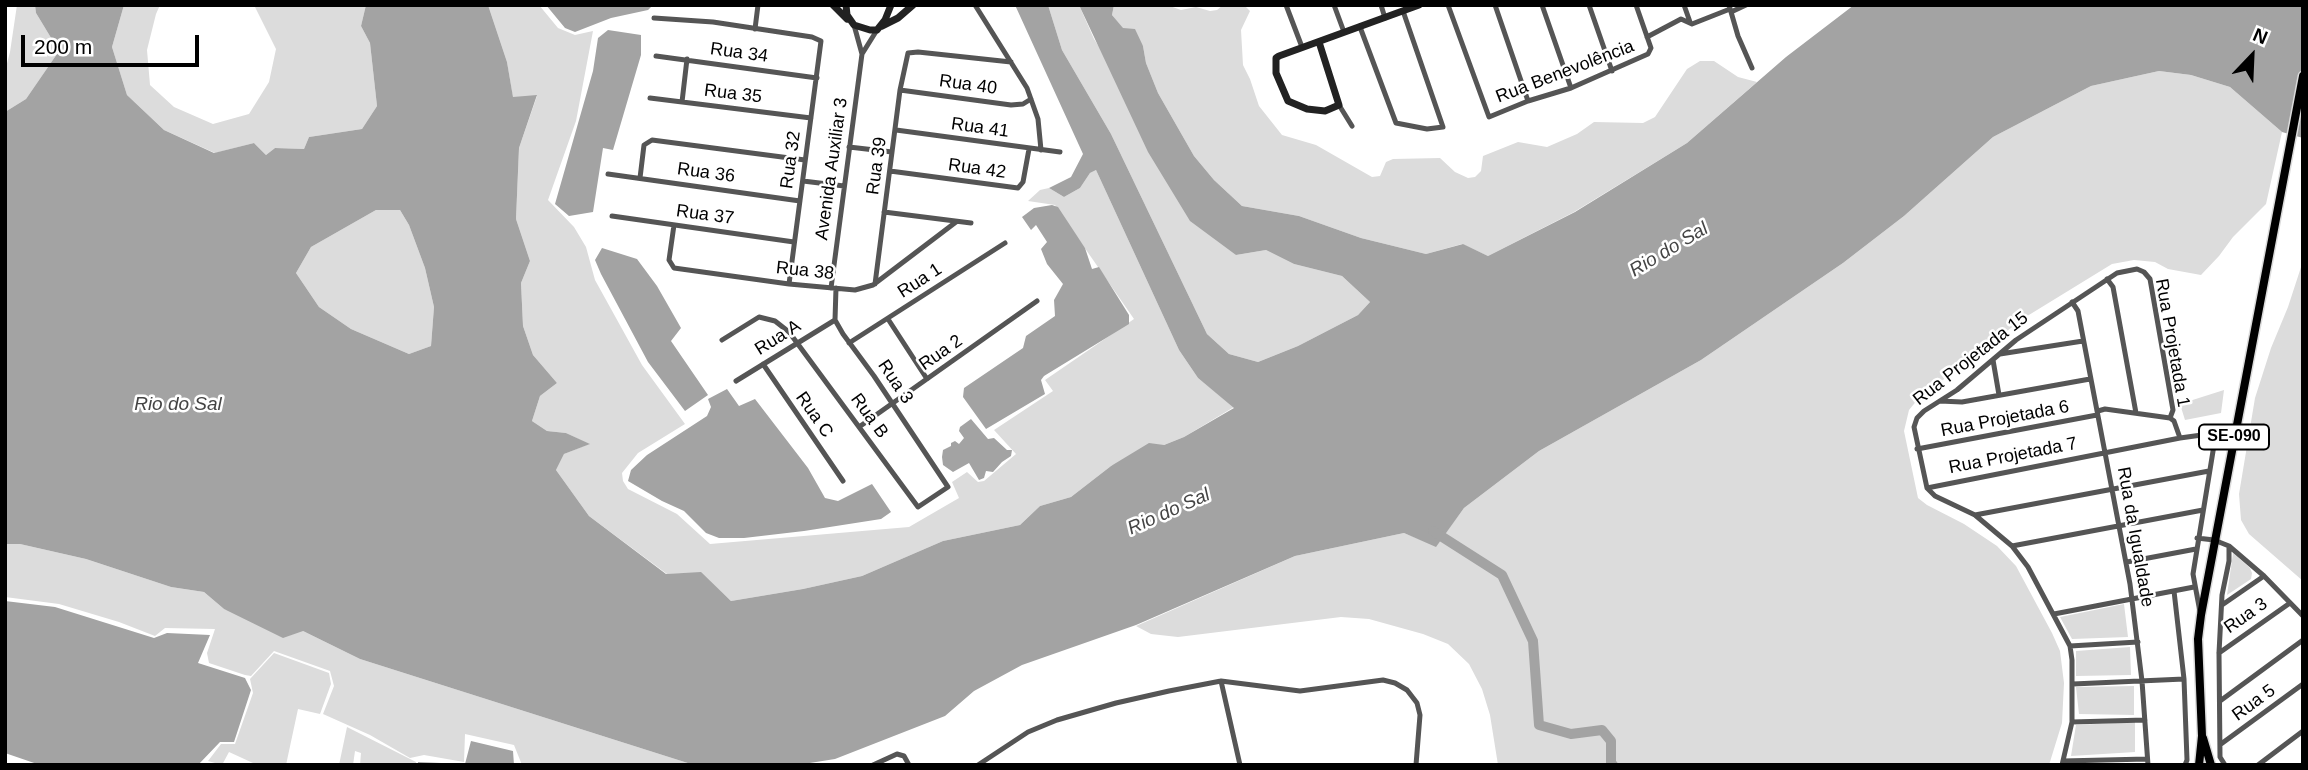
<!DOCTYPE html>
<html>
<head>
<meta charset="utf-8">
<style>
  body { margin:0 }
  #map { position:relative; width:2308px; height:770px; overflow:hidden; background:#fff; font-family:Helvetica,sans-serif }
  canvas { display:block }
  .frame { position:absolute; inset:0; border:7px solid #000; pointer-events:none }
  .north { position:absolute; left:2217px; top:21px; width:70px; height:70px; -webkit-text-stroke:5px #fff; paint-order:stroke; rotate:23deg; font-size:19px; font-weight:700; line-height:28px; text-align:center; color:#000 }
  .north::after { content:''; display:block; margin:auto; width:24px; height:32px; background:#000; clip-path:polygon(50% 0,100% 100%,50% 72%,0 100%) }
  .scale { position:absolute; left:21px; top:35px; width:178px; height:32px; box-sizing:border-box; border:4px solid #000; border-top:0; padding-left:9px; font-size:21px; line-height:24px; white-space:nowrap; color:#000; -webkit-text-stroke:5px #fff; paint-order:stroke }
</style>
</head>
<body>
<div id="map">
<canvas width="2308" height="770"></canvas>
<div class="frame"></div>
<div class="north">N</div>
<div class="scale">200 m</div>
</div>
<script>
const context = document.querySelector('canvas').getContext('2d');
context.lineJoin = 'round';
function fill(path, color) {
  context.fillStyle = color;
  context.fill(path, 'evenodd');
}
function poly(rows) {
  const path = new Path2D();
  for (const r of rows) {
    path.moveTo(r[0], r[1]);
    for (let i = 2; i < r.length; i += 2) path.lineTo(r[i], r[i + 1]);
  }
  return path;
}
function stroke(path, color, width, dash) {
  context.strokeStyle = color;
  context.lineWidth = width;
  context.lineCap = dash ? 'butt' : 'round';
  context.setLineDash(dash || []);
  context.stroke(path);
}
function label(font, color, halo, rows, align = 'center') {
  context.font = font + ' Helvetica,sans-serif';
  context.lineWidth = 5;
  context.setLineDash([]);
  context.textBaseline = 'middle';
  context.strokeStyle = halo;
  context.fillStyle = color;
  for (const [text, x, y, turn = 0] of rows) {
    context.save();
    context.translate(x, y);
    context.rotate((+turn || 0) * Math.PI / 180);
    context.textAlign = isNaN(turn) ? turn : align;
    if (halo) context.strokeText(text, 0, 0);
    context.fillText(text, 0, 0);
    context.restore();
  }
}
fill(poly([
  [17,5,35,5,36,13,59,51,26,99,5,112,5,71,10,52],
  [124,5,160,5,156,14,147,50,150,85,174,107,213,124,249,114,269,82,276,49,254,5,366,5,361,26,370,43,377,106,362,129,309,137,304,149,275,148,266,155,254,143,215,153,164,130,127,95,112,47],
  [488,5,539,5,558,28,575,35,593,31,576,121,548,200,574,227,586,247,595,280,642,365,685,424,638,453,622,473,623,481,628,489,677,514,710,544,909,527,959,498,952,482,967,472,978,482,984,481,1016,454,994,430,1053,391,1045,380,1134,319,1055,205,1028,201,1040,190,1049,188,1064,197,1080,188,1090,173,1096,170,1179,350,1198,378,1234,407,1184,437,1111,466,1071,497,1040,506,1020,525,943,541,862,576,803,589,731,601,701,573,667,574,589,516,556,470,564,454,589,444,566,433,547,431,532,421,540,396,557,383,533,355,523,326,521,283,530,261,516,219,519,148,537,96,513,98,507,62],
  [1048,5,1079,5,1094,39,1236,255,1266,250,1294,264,1342,276,1370,302,1358,315,1298,346,1258,362,1229,354,1207,334,1111,134,1062,50],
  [1114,5,1167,5,1181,10,1196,7,1210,11,1217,10,1223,5,1245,6,1250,11,1241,30,1243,65,1250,79,1259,106,1282,135,1316,145,1372,177,1380,176,1386,162,1393,159,1440,158,1455,172,1468,178,1475,177,1481,171,1483,156,1518,142,1547,147,1577,134,1594,122,1643,123,1655,117,1687,69,1700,61,1714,61,1738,77,1757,82,1687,143,1574,212,1488,256,1462,244,1426,254,1361,238,1299,216,1242,206,1214,180,1194,156,1158,93,1146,63,1143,46,1123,29,1112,15],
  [2159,71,2191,75,2230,87,2282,132,2266,204,2233,237,2219,256,2201,275,2168,269,2155,262,2134,260,2112,264,2024,318,1918,399,1909,410,1904,431,1918,498,1927,505,1964,524,1997,546,2016,566,2052,633,2060,651,2064,683,2062,723,2049,765,1498,765,1490,715,1482,689,1469,664,1448,644,1423,634,1369,619,1341,617,1178,637,1151,634,1136,626,1295,556,1404,533,1436,546,1464,508,1539,451,1701,360,1843,263,1904,216,1993,137,2091,86],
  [376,210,400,210,409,225,425,268,434,307,431,346,409,354,351,329,319,307,296,273,311,247],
  [2303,261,2303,581,2249,534,2241,520,2239,494,2255,398,2271,348,2288,307],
  [2224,390,2221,413,2185,420,2180,404],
  [5,544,20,544,86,559,171,587,204,592,224,609,303,631,360,659,694,765,538,765,529,763,522,765,514,745,465,734,464,762,424,755,410,758,370,735,323,714,334,686,330,671,274,651,251,676,245,675,209,663,207,653,215,629,165,628,155,636,119,622,59,604,5,597],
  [2233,553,2250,568,2252,573,2251,579,2227,595],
  [2124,604,2128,637,2072,639,2060,617],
  [2130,647,2131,675,2076,676,2076,651],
  [274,653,329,673,331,684,320,714,298,709,286,765,253,765,253,763,229,752,222,765,208,761,221,744,235,744,253,693,250,679],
  [2134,686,2134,715,2079,714,2076,687],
  [2135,722,2135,752,2071,756,2076,725],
  [347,727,416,762,416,765,360,765,361,753,355,751,353,765,339,765]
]), '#dcdcdc');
fill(poly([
  [35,5,124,5,112,47,127,95,164,130,214,153,254,143,266,155,275,148,304,149,309,137,362,129,377,106,370,43,361,26,366,5,488,5,507,62,513,97,537,95,519,148,516,219,530,261,521,283,523,326,533,355,557,383,540,396,532,421,547,431,566,433,590,444,564,454,556,470,589,516,666,574,701,572,731,601,803,589,862,576,943,541,1020,525,1040,506,1071,497,1111,466,1149,443,1164,445,1184,437,1234,408,1198,378,1179,350,1096,170,1090,173,1080,188,1064,197,1049,188,1071,177,1083,154,1015,5,1048,5,1062,50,1111,134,1207,334,1229,354,1258,362,1298,346,1358,315,1370,302,1342,276,1294,264,1266,250,1236,255,1190,221,1148,152,1079,5,1114,5,1112,15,1123,28,1135,29,1143,46,1146,63,1158,93,1194,156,1214,180,1242,206,1299,216,1361,238,1426,254,1463,244,1488,256,1575,212,1687,143,1786,57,1854,5,2303,5,2303,138,2282,132,2230,87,2191,75,2159,71,2091,86,1993,137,1904,216,1843,263,1701,360,1539,451,1464,508,1436,547,1404,533,1295,556,1136,625,1022,665,974,691,945,716,835,759,797,765,694,765,360,659,303,631,283,638,224,609,204,592,171,587,86,559,20,544,5,544,5,112,26,99,59,51,36,13],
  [376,210,400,210,409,225,425,268,434,307,431,346,409,354,351,329,319,307,296,273,311,247],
  [546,5,653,5,648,10,611,18,575,32,565,28],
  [608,30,641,35,641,55,613,150,603,148,593,212,569,216,555,204,593,71,598,38],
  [1052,205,1058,207,1085,248,1092,269,1099,267,1129,315,1129,324,1044,376,1041,380,1045,394,986,429,963,397,964,388,1023,348,1026,336,1055,316,1054,300,1063,284,1047,264,1041,249,1047,242,1036,225,1031,230,1022,217,1034,208],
  [602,248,637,259,657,286,681,328,671,341,708,395,685,411,648,362,601,274,595,260],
  [727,389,739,406,755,399,808,468,825,498,838,501,872,484,891,512,881,519,804,531,744,538,719,538,706,533,684,511,662,501,628,481,631,470,647,455,707,416,711,407,708,399],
  [971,419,988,439,994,438,1007,450,1012,450,1011,456,1002,462,993,472,986,471,984,478,979,480,969,463,953,472,943,465,942,457,943,450,951,446,951,443,955,441,959,444,964,438,959,431,960,427],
  [5,601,55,607,154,638,167,633,210,635,198,663,245,678,251,690,234,742,220,742,198,765,40,765,5,753],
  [471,741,513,751,514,765,418,765,418,762,465,764]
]), '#a3a3a3');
stroke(poly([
  [1433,531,1502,575,1533,641,1539,725,1571,734,1602,730,1611,741,1611,763,1613,765]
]), '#a3a3a3', 10);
const primary = poly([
  [2203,738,2211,765],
  [2199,765,2202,736,2198,639,2201,615,2303,76]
]);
stroke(primary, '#dbdbdb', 11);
stroke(poly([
  [975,5,1027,88,1038,119,1041,150],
  [1286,5,1302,47],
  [1334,5,1344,32],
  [1381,5,1385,18],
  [1448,5,1489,117,1528,101,1571,88,1648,54,1651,48,1636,5],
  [1495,5,1528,101],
  [1542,5,1571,88],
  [1589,5,1612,71],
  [1684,5,1690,22],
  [1729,5,1738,36,1752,68],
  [1731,12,1746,5],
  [654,18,713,22,812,37,821,41,789,284],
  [854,25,862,54],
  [1360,27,1396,123,1427,129,1443,127,1403,11],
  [755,29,758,5],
  [1647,37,1681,19,1692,24,1730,9],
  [656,56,817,78],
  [900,90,1011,105,1023,104,1031,99],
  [650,98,811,118],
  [682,102,687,59],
  [1339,105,1352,126],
  [896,130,1060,152],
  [849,147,892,152],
  [890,171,1018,188,1023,182,1029,149],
  [608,174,800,201],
  [640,178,644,145,652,140,805,160],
  [803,181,844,186],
  [884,212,971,223],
  [612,216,794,242],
  [674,225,669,260,674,268,789,284,855,290,873,285,956,222],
  [2107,279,2113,287,2136,413],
  [875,284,900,90,908,53,918,52,1011,62],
  [831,288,862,54,877,30],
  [2072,302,2078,311,2130,584,2142,681,2148,765],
  [888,319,927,379],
  [722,340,759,317,775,321,789,332,918,507,948,487,874,376,843,334,835,320,836,288],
  [849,343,1005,243],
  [2000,354,2083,341],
  [1993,360,1999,395],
  [763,364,843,481],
  [736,381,835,320],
  [1940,401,1962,402,2090,379],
  [2098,411,2105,409,2170,418,2174,421,2180,438],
  [859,427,1037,301],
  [1917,449,2097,415],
  [1927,488,2180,438,2209,434,2213,435,2215,439,2193,574,2200,612],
  [1975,515,2209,471],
  [2197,538,2214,540,2229,546,2264,576,2303,616],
  [2012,546,2203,510],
  [2127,562,2196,549],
  [2174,591,2184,679,2187,760,2185,765],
  [2222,605,2264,576],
  [2054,614,2194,587],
  [2070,646,2138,642],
  [2219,653,2290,603],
  [1221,681,1240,765],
  [2073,684,2184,679],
  [2220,701,2303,640],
  [2072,722,2145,720],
  [2221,744,2303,684],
  [2063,761,2147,759],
  [873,765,897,754,904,756,909,765],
  [978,765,1028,732,1057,720,1116,703,1169,691,1221,681,1300,691,1383,680,1395,683,1407,690,1417,703,1420,715,1416,765],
  [2062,765,2072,722,2072,660,2070,646,2028,567,2012,546,1975,515,1935,496,1927,488,1914,427,1917,418,1924,411,1957,390,2016,340,2117,273,2137,269,2144,272,2150,279,2173,410,2170,418],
  [2225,765,2220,757,2219,653,2222,595,2229,561,2229,546],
  [2258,765,2303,731]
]), '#555', 5);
stroke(poly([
  [833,5,847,19],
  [846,5,847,15,854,25,870,30,877,30,885,20,891,5],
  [882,26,898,18,913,5],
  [1319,42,1339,105,1325,111,1307,109,1288,101,1276,73,1276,58,1279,56,1419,5]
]), '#222', 7);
stroke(primary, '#000', 8);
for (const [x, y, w] of [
  [2234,437,70]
]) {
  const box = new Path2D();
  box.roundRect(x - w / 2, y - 12.5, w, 25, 5);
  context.fillStyle = '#fff';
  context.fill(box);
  stroke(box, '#000', 2);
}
label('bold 16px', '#000', null, [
  ["SE-090",2234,437]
]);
label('18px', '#000', '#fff', [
  ["Rua 34",739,53,8],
  ["Rua Benevolência",1565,72,-21],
  ["Rua 40",968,85,8],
  ["Rua 35",733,94,7],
  ["Rua 41",980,128,8],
  ["Rua 32",791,160,-82],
  ["Rua 39",877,166,-82],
  ["Avenida Auxiliar 3",832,169,-82],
  ["Rua 42",977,169,8],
  ["Rua 36",706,173,8],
  ["Rua 37",705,215,8],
  ["Rua 38",805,271,6],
  ["Rua 1",920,281,-33],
  ["Rua A",778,338,-32],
  ["Rua Projetada 1",2172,343,80],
  ["Rua 2",941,353,-35],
  ["Rua Projetada 15",1971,359,-38],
  ["Rua 3",895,382,56],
  ["Rua C",814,415,55],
  ["Rua B",869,416,54],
  ["Rua Projetada 6",2005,419,-11],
  ["Rua Projetada 7",2013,456,-11],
  ["Rua da Igualdade",2135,537,80],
  ["Rua 3",2246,616,-35],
  ["Rua 5",2254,703,-36]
]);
label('italic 19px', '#444', '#fff', [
  ["Rio do Sal",1669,250,-31],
  ["Rio do Sal",178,405],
  ["Rio do Sal",1169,512,-24]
]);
</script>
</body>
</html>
